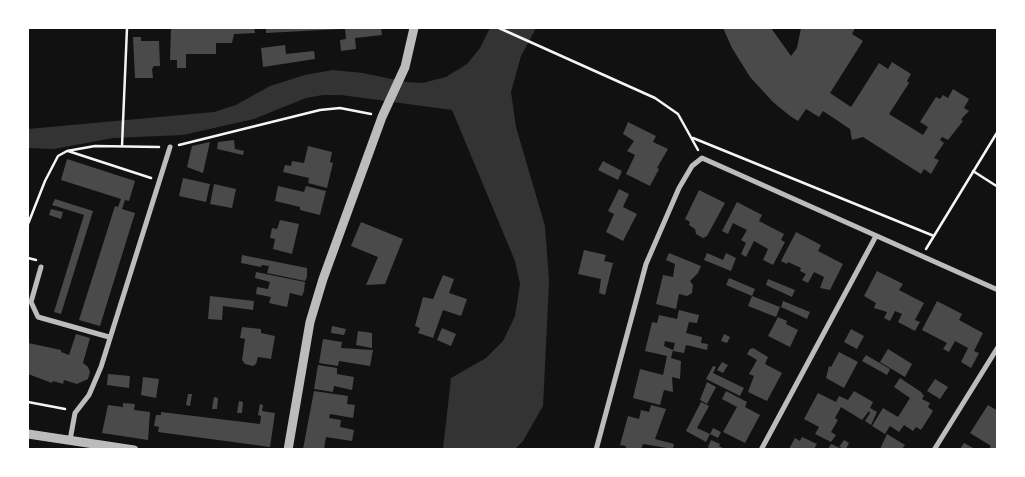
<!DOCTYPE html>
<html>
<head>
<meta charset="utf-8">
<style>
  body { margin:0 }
  #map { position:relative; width:1025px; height:477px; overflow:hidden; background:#111; font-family:"Exo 2",sans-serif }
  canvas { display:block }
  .frame { position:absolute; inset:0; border:29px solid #fff; pointer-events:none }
</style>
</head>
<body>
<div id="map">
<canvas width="1025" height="477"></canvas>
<div class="frame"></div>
</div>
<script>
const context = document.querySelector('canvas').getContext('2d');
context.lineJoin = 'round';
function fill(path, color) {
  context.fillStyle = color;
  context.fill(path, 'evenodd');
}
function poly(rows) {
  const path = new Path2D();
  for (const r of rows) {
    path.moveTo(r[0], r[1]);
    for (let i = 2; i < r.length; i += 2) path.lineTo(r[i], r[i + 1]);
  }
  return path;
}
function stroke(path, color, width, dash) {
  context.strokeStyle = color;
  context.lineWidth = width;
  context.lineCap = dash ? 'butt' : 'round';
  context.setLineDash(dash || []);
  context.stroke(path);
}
fill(poly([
  [490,28,536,28,521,56,511,92,516,127,545,226,549,280,547,325,543,406,523,441,515,449,443,449,451,378,486,358,503,341,515,316,520,284,515,261,452,110,341,95,323,95,306,98,254,119,183,135,113,138,54,149,28,148,28,129,214,112,236,105,270,86,305,75,333,70,363,73,406,82,423,83,434,80,446,77,467,64,480,48]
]), '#333');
fill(poly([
  [171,28,254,28,255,33,234,34,232,43,216,43,216,54,186,54,186,68,177,68,177,60,170,60],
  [266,28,342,28,342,29,266,33],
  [345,28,381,28,382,35,355,38,356,49,341,51,340,40,346,39],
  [723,28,771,28,791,56,797,48,801,28,855,28,852,34,863,41,830,93,851,107,879,63,888,69,892,62,911,74,907,81,909,83,889,114,923,135,928,127,920,122,936,97,940,99,943,95,948,98,953,89,969,99,964,108,969,111,963,117,961,120,963,121,948,140,942,137,940,140,944,143,934,158,939,160,931,174,924,169,921,174,863,137,852,140,850,129,823,111,819,117,806,109,798,121,790,116,773,102,750,77,732,48],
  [133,37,141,37,141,41,159,41,160,66,154,66,152,69,153,78,135,78],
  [285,45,286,54,314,51,315,59,263,67,261,48],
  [628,122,656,136,653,142,668,149,657,168,659,169,650,186,626,174,635,155,627,151,634,141,623,134],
  [234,140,235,149,244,151,243,155,217,149,218,142],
  [210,142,203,173,187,167,192,146],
  [308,146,332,152,330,162,333,163,327,188,308,183,309,178,283,172,285,165,291,166,292,161,304,163],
  [67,159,135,181,129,201,125,200,122,209,135,213,100,326,79,320,115,206,118,207,121,199,61,180],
  [603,161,622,171,618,180,598,170],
  [183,178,210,184,206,202,179,196],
  [214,184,236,189,232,208,210,204],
  [278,186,304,192,306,186,326,191,320,215,300,210,300,207,275,201],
  [619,189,629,194,623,207,637,214,623,241,606,232,614,214,608,211],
  [699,190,725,203,707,236,703,238,696,234,695,229,689,225,690,222,685,219],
  [55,199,93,211,61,314,54,312,84,215,52,205],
  [737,202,762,215,759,221,784,234,781,240,785,242,773,265,763,260,768,249,754,241,746,257,741,254,746,243,741,240,747,230,733,223,728,234,722,231],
  [51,209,63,212,61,219,49,215],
  [280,220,299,224,292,254,273,249,275,239,270,238,272,228,277,229],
  [361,222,403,239,385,284,366,285,378,257,351,246],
  [796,232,821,245,818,251,843,264,830,290,820,288,824,277,814,272,808,283,802,280,806,274,800,271,801,268,788,262,787,264,781,261],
  [584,250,606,255,604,261,613,263,605,295,599,293,601,279,578,274],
  [669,253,701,266,698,273,690,281,693,285,692,293,687,296,679,294,676,309,656,304,663,275,673,277,675,264,666,260],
  [707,253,723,260,726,253,736,258,731,271,704,260],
  [242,255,307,268,307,277,305,281,267,273,269,266,262,265,261,267,241,263],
  [877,271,903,284,899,290,924,303,915,320,920,322,915,331,898,322,902,314,895,311,890,321,884,318,887,312,874,308,876,303,864,296],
  [256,272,305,282,304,291,302,296,290,293,287,307,269,303,271,297,256,294,257,287,268,289,270,282,255,278],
  [443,275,454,279,449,293,467,299,461,316,443,310,433,338,418,333,420,328,415,326,423,297,433,299],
  [729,278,755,289,752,296,780,307,776,317,748,306,752,296,726,285],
  [768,279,795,290,792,297,766,285],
  [210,296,254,301,253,310,223,306,222,320,208,319],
  [783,301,810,312,807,319,781,307],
  [937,301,962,314,959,320,983,333,974,351,979,353,971,368,961,362,968,348,955,341,949,352,943,349,947,343,922,330],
  [679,310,699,315,697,323,689,322,686,333,702,337,701,343,708,344,707,350,686,345,684,353,673,351,675,343,665,341,664,346,673,350,671,358,681,361,680,379,672,377,673,392,664,390,660,405,633,398,640,369,663,375,667,356,645,351,652,322,657,323,659,315,677,319],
  [778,317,787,321,786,324,798,330,790,347,768,336],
  [332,326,346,329,344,335,331,333],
  [242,327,261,329,261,333,275,336,271,359,258,357,256,364,253,366,245,364,242,360,245,339,240,338],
  [442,328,456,334,451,346,437,340],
  [851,329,864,336,857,349,844,342],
  [358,331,372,333,372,348,356,345],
  [76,334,90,338,83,363,88,367,90,372,88,379,77,384,64,380,63,384,53,381,52,383,28,374,28,343,61,350,61,352,69,355],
  [724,334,730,337,727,343,721,341],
  [323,339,342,342,341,348,373,350,370,366,339,361,338,366,319,363],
  [753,348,768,357,765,364,782,373,767,401,748,392,754,376,749,374,757,360,747,354,750,349],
  [888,349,912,364,905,377,880,362],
  [839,352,858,362,844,388,826,378,829,366,831,367],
  [866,355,890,369,887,375,862,361],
  [722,362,728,365,723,373,717,370],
  [318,365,337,368,337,374,354,377,352,390,334,386,333,392,314,389],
  [713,366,716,367,713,373,744,388,740,396,706,379],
  [108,374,130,376,129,388,107,385],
  [143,377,159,379,156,398,141,395],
  [900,378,921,392,924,396,922,399,930,403,928,407,933,411,921,430,916,427,913,431,904,425,899,432,890,426,885,434,872,426,883,408,898,417,910,398,894,387],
  [935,379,948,387,940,399,927,391],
  [707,382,716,387,707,404,700,400],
  [314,391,348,396,347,404,355,405,353,418,330,414,329,418,341,420,340,427,354,430,352,441,326,437,324,449,303,449],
  [726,391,747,402,745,407,760,415,745,443,723,432,737,407,722,399],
  [854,391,873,402,870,408,877,412,871,425,865,421,870,413,869,411,862,420,841,407,835,418,838,420,831,432,836,435,831,442,815,434,819,427,804,419,818,393,836,402,839,396,848,400],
  [188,394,192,394,190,406,186,405],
  [214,397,218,398,217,409,212,409],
  [239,401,243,402,242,413,237,413],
  [701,402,709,406,697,428,710,434,706,442,686,431],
  [123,403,135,404,134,410,150,412,148,440,102,433,108,405,123,407],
  [260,404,263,405,262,411,275,413,270,447,158,432,159,427,154,426,156,415,161,415,161,412,260,424,261,416,258,415],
  [651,405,666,409,655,439,674,444,673,449,643,444,641,449,625,449,626,446,620,445,628,416,639,419,641,410,649,412],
  [988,405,998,411,998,449,989,449,991,446,970,433],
  [713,428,721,432,718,438,710,434],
  [887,434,905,445,902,449,880,449],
  [802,437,817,444,814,449,789,449,795,438,800,441],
  [711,440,720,444,719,446,725,449,710,449,708,447],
  [844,440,849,443,846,449,839,447],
  [964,443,975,449,960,449],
  [831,444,842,449,828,449]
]), '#4a4a4a');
stroke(poly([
  [499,28,655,98,678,114,698,150],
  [693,138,934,236],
  [179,145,320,110,340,108,371,114],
  [122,146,127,28],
  [68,151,151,178],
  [973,171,998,187],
  [28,224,45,181,58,156,67,151,95,146,159,147],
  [926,249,998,131],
  [28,258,36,260],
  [28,402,65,409]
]), '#f5f5f5', 2.5);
stroke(poly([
  [41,267,31,302,38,317,109,337],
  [70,440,75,413,89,395,101,367,170,147],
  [596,450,646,264,679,188,692,166,702,158,998,290],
  [761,450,876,236],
  [934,450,998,347]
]), '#bcbcbc', 5);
stroke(poly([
  [28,434,134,450],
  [288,450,310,322,323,279,382,117,405,67,414,28]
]), '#bcbcbc', 9);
</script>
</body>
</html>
